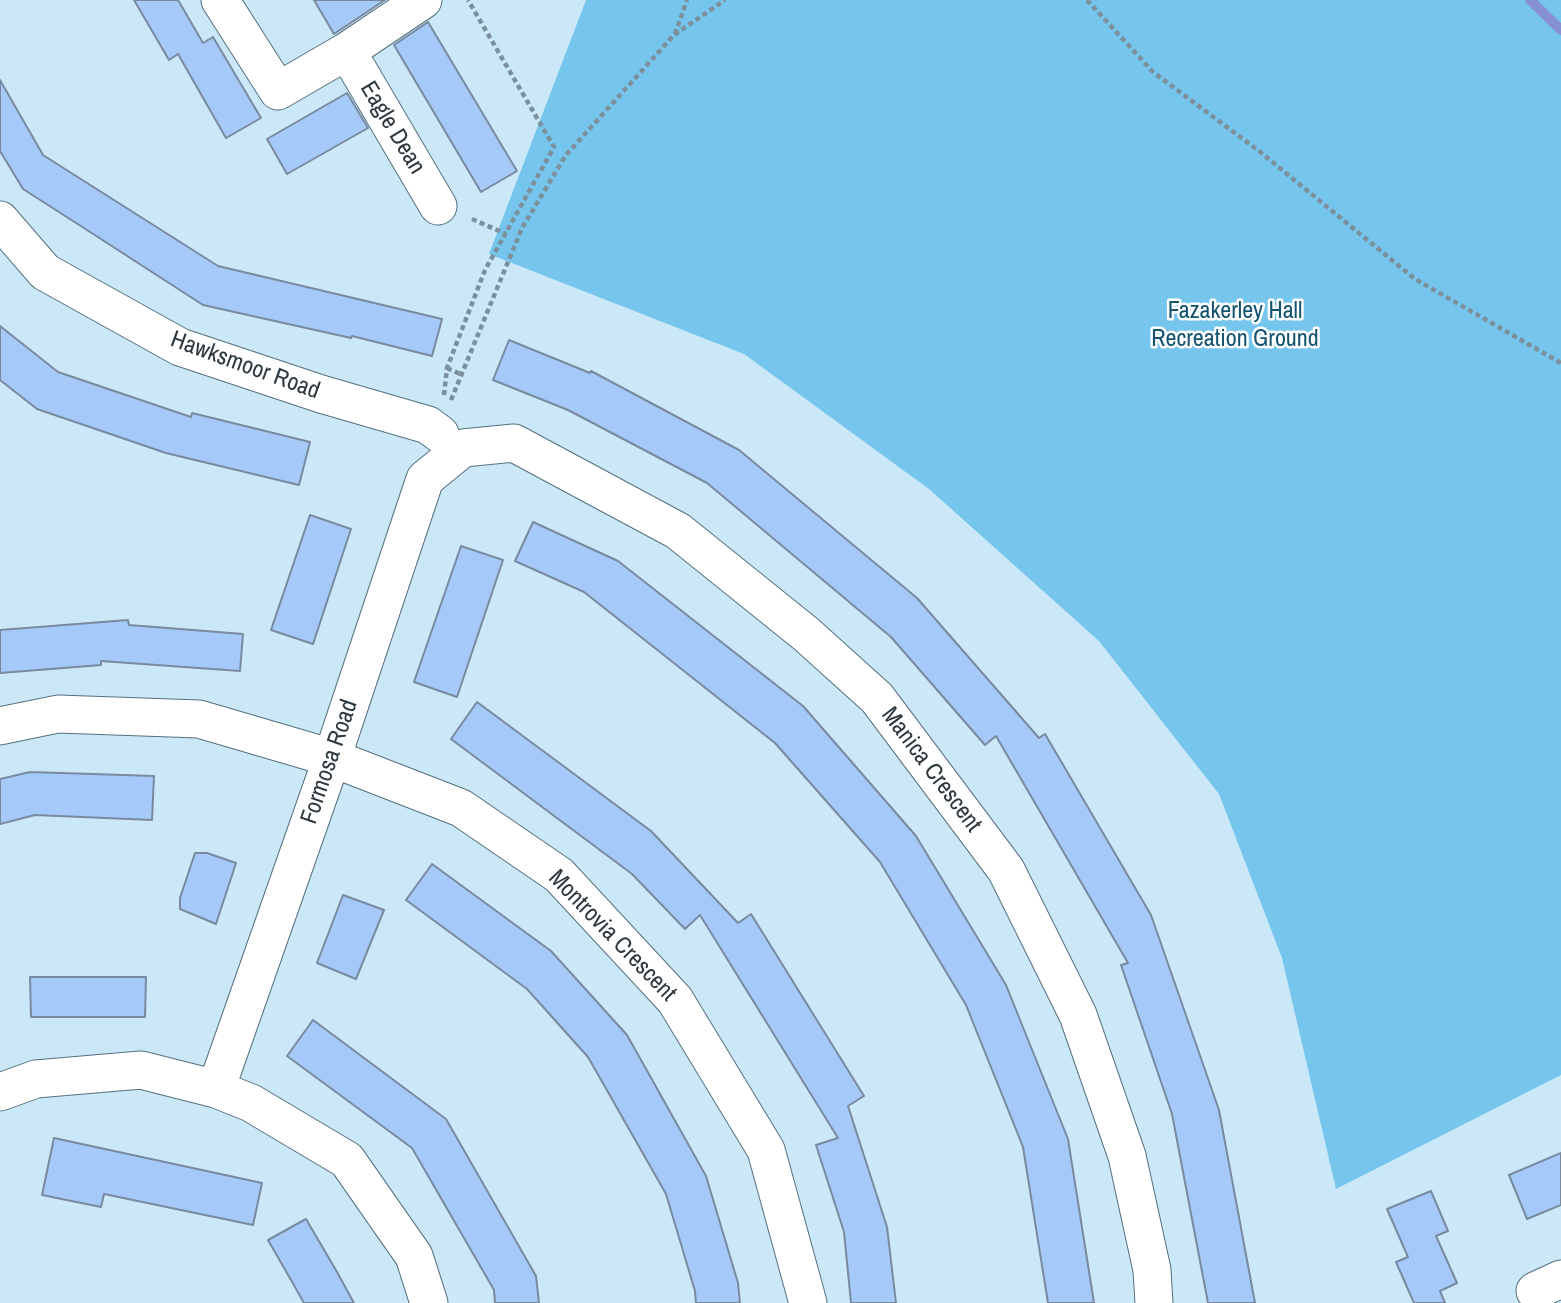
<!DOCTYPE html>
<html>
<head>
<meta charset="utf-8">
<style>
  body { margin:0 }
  canvas { display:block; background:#cbe8f9 }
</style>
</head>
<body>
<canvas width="1561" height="1303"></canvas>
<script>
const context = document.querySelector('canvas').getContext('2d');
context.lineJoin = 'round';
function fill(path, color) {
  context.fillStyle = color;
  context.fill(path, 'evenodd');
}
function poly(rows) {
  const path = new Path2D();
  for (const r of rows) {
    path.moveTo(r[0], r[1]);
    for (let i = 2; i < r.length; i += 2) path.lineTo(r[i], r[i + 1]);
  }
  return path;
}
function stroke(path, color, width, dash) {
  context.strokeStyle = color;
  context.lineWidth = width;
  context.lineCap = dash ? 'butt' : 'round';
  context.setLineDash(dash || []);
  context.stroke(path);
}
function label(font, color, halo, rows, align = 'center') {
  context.font = font + ' "Archivo Narrow",sans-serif';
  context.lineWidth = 5;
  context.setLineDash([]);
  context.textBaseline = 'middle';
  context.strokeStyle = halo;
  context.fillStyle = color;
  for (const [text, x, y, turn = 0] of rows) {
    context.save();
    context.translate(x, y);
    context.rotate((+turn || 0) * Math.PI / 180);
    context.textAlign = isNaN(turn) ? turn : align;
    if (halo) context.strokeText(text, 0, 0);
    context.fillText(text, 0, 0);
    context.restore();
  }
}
fill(poly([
  [586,0,1561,0,1561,1075,1336,1189,1282,958,1219,794,1099,641,929,489,744,354,489,254]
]), '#76c5ed');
stroke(poly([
  [1530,0,1561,30]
]), '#8790d2', 10);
const building = poly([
  [134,0,178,0,203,43,213,37,261,118,226,138,178,54,169,60,134,0],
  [314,0,385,0,334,34,314,0],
  [428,22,517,171,481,192,394,45,428,22],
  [0,80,43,155,95,188,218,266,442,319,432,356,352,336,351,338,203,305,73,221,23,189,0,151,0,80],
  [347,93,368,128,287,174,267,139,347,93],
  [0,326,58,372,191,417,192,413,310,442,299,485,166,453,37,409,0,380,0,326],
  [509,340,590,373,591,371,739,450,917,598,1039,738,1045,734,1151,915,1219,1110,1255,1303,1208,1303,1172,1114,1121,965,1128,963,996,736,985,745,891,637,707,483,568,410,493,380,509,340],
  [310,515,351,529,313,644,271,630,310,515],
  [533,522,618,561,803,706,916,836,1006,985,1068,1139,1094,1303,1048,1303,1023,1147,966,1005,880,862,775,743,584,592,515,561,533,522],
  [461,546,503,560,457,697,414,682,461,546],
  [128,620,129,625,243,634,240,671,101,661,101,665,0,673,0,630,128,620],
  [477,702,651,831,738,923,751,914,864,1096,848,1106,887,1227,896,1303,851,1303,844,1232,816,1145,838,1138,700,915,685,929,632,874,451,739,477,702],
  [30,772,154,776,152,820,35,815,0,824,0,779,30,772],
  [195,853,207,853,236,863,216,924,180,909,180,898,195,853],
  [432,864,551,951,627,1035,706,1176,738,1283,740,1303,696,1303,695,1291,666,1194,588,1057,527,989,406,900,432,864],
  [343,895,384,910,356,979,317,963,343,895],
  [30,977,146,977,145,1017,31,1017,30,977],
  [313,1020,446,1119,536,1276,539,1303,495,1303,494,1290,412,1148,287,1056,313,1020],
  [54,1138,262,1183,253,1225,104,1194,101,1207,42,1195,54,1138],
  [1561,1153,1561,1205,1527,1219,1509,1175,1561,1153],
  [1431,1191,1448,1231,1436,1236,1457,1283,1440,1291,1445,1303,1414,1303,1396,1262,1408,1257,1387,1209,1431,1191],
  [306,1219,337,1272,354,1303,304,1303,291,1280,268,1240,306,1219]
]);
fill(building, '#a5cafa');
stroke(building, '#798a9f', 2);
const street = poly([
  [220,0,278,91,347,51,423,0],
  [347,51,438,206],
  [0,220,45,272,180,347,321,394,428,425,440,434],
  [0,726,58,714,199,719,332,758,461,808,559,875,675,1000,766,1150,808,1303],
  [216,1089,332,758,425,479,463,448,514,443,678,531,806,634,877,698,1006,870,1078,1015,1127,1156,1152,1270,1154,1303],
  [0,1092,36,1079,141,1070,216,1089,251,1103,347,1160,414,1256,429,1303],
  [1535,1291,1561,1279]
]);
stroke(street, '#55707e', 39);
stroke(poly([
  [1087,0,1153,72,1259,151,1415,279,1561,363],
  [675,34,687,0],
  [472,219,506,234],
  [447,368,460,374],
  [444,395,447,368,485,270,554,147,468,0],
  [451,400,522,228,566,155,674,35,725,0]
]), '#7b909b', 4.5, [5, 3.5]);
stroke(street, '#fff', 37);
label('24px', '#2d393f', '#fff', [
  ["Eagle Dean",392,128,59],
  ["Hawksmoor Road",245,366,20],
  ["Formosa Road",330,762,-71],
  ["Manica Crescent",931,770,53],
  ["Montrovia Crescent",612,936,46]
]);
label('24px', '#12536f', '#fff', [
  ["Fazakerley Hall",1235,312],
  ["Recreation Ground",1235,340]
]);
</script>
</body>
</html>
